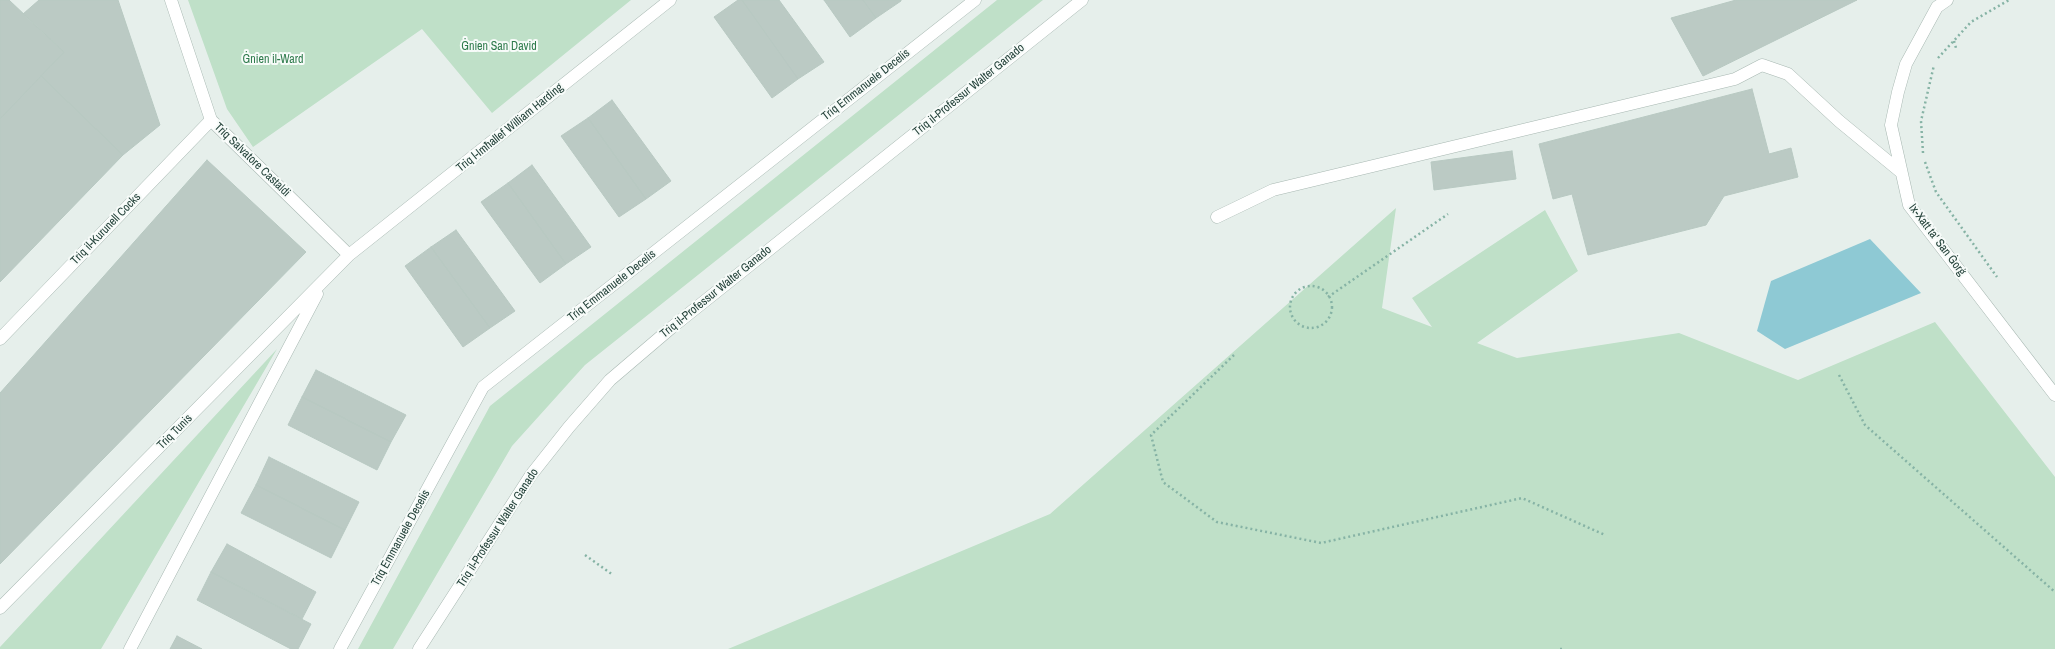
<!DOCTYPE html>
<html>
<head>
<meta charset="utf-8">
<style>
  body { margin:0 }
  canvas { display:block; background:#e6efeb }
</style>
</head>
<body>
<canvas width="2055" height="649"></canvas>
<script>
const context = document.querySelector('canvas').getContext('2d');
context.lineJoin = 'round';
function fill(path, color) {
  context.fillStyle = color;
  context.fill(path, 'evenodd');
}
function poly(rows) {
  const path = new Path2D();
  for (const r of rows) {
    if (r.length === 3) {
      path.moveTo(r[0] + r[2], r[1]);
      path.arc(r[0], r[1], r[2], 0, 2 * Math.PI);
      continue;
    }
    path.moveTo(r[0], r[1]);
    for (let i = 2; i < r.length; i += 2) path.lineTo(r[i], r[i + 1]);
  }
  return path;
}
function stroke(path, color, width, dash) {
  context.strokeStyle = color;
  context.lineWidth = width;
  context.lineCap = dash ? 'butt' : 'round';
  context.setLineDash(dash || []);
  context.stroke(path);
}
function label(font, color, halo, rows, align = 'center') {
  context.font = font + ' "Archivo Narrow",sans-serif';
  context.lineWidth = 4;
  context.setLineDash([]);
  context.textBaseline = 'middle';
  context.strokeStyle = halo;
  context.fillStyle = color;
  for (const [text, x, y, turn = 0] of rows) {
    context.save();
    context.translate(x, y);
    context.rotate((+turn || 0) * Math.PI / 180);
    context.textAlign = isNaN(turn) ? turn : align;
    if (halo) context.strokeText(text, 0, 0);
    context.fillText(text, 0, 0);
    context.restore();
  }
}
fill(poly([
  [188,0,631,0,492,113,422,29,253,147,227,109],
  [997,0,1043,0,585,365,512,446,393,649,358,649,490,406],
  [1396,208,1382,308,1432,327,1412,298,1545,210,1578,271,1477,343,1517,358,1679,333,1798,380,1935,322,2055,477,2055,649,728,649,1050,514],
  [277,349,101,649,0,649,0,647]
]), '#bfe0c8');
fill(poly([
  [1870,239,1921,293,1785,349,1757,331,1771,281]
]), '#8ec9d4');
const building = poly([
  [0,0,9,0,64,52,0,119,0,0],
  [39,0,118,0,160,125,123,155,41,76,64,52,23,14,39,0],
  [738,0,742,0,798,79,772,98,714,17,738,0],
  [742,0,779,0,824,62,798,79,742,0],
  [824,0,863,0,876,18,850,37,824,0],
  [863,0,901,0,901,1,876,18,863,0],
  [1736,0,1857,0,1703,76,1671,18,1736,0],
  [41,76,123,155,0,282,0,119,41,76],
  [1752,89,1769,154,1791,148,1798,177,1724,196,1706,225,1588,255,1572,194,1553,199,1539,144,1752,89],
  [612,100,671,181,646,199,588,118,612,100],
  [588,118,646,199,619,217,561,136,588,118],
  [1512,151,1516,179,1434,190,1431,162,1512,151],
  [207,160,306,252,0,564,0,393,207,160],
  [532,165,591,247,566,264,508,183,532,165],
  [508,183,566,264,540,283,481,202,508,183],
  [456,230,515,311,490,328,431,247,456,230],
  [431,247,490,328,463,347,405,266,431,247],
  [316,370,406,415,391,442,302,397,316,370],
  [302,397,391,442,377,470,288,425,302,397],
  [269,457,359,502,345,530,256,485,269,457],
  [256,485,345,530,331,558,241,513,256,485],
  [227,544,316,592,302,619,211,572,227,544],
  [211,572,311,624,298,649,291,649,197,600,211,572],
  [177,636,202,649,170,649,177,636]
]);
fill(building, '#bbcac4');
stroke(building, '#b8c9c2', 1);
const minor = poly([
  [171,0,211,120,349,255],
  [1947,0,1937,7,1906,64,1898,92,1891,125,1909,205,2055,395],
  [1217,217,1273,190,1735,79,1762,65,1788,74,1839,121,1901,172],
  [0,339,211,120],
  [0,608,349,255,670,0],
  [130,649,317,294],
  [340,649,483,387,975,0],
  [419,649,531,475,569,427,610,380,671,328,1082,0]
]);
stroke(minor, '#a8b8b2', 13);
stroke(poly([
  [1954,41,1956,48],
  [1938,58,1971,22,2009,0],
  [1923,153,1921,121,1934,65],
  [1925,162,1936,192,1997,277],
  [1311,307,21],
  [1328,297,1448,214],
  [1234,355,1151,435,1163,482,1217,522,1321,543,1522,498,1605,535],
  [1839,375,1865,425,2055,592],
  [585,555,613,575],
  [1560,649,1562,649]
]), '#86b3a5', 2.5, [2, 3]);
stroke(minor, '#fff', 12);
label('12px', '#2d7a4b', '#f7fbf9', [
  ["Ġnien San David",499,47],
  ["Ġnien il-Ward",273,60]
]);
label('12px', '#24423a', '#f7fbf9', [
  ["Triq Emmanuele Decelis",866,85,-38],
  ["Triq il-Professur Walter Ganado",969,90,-39],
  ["Triq l-Imħallef William Harding",510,128,-39],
  ["Triq Salvatore Castaldi",252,160,44],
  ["Triq il-Kurunell Cocks",106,229,-46],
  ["Ix-Xatt ta' San Ġorġ",1937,240,53],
  ["Triq Emmanuele Decelis",612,286,-38],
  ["Triq il-Professur Walter Ganado",716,292,-39],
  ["Triq Tunis",175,432,-45],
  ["Triq il-Professur Walter Ganado",498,528,-57],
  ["Triq Emmanuele Decelis",401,538,-61]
]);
</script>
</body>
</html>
